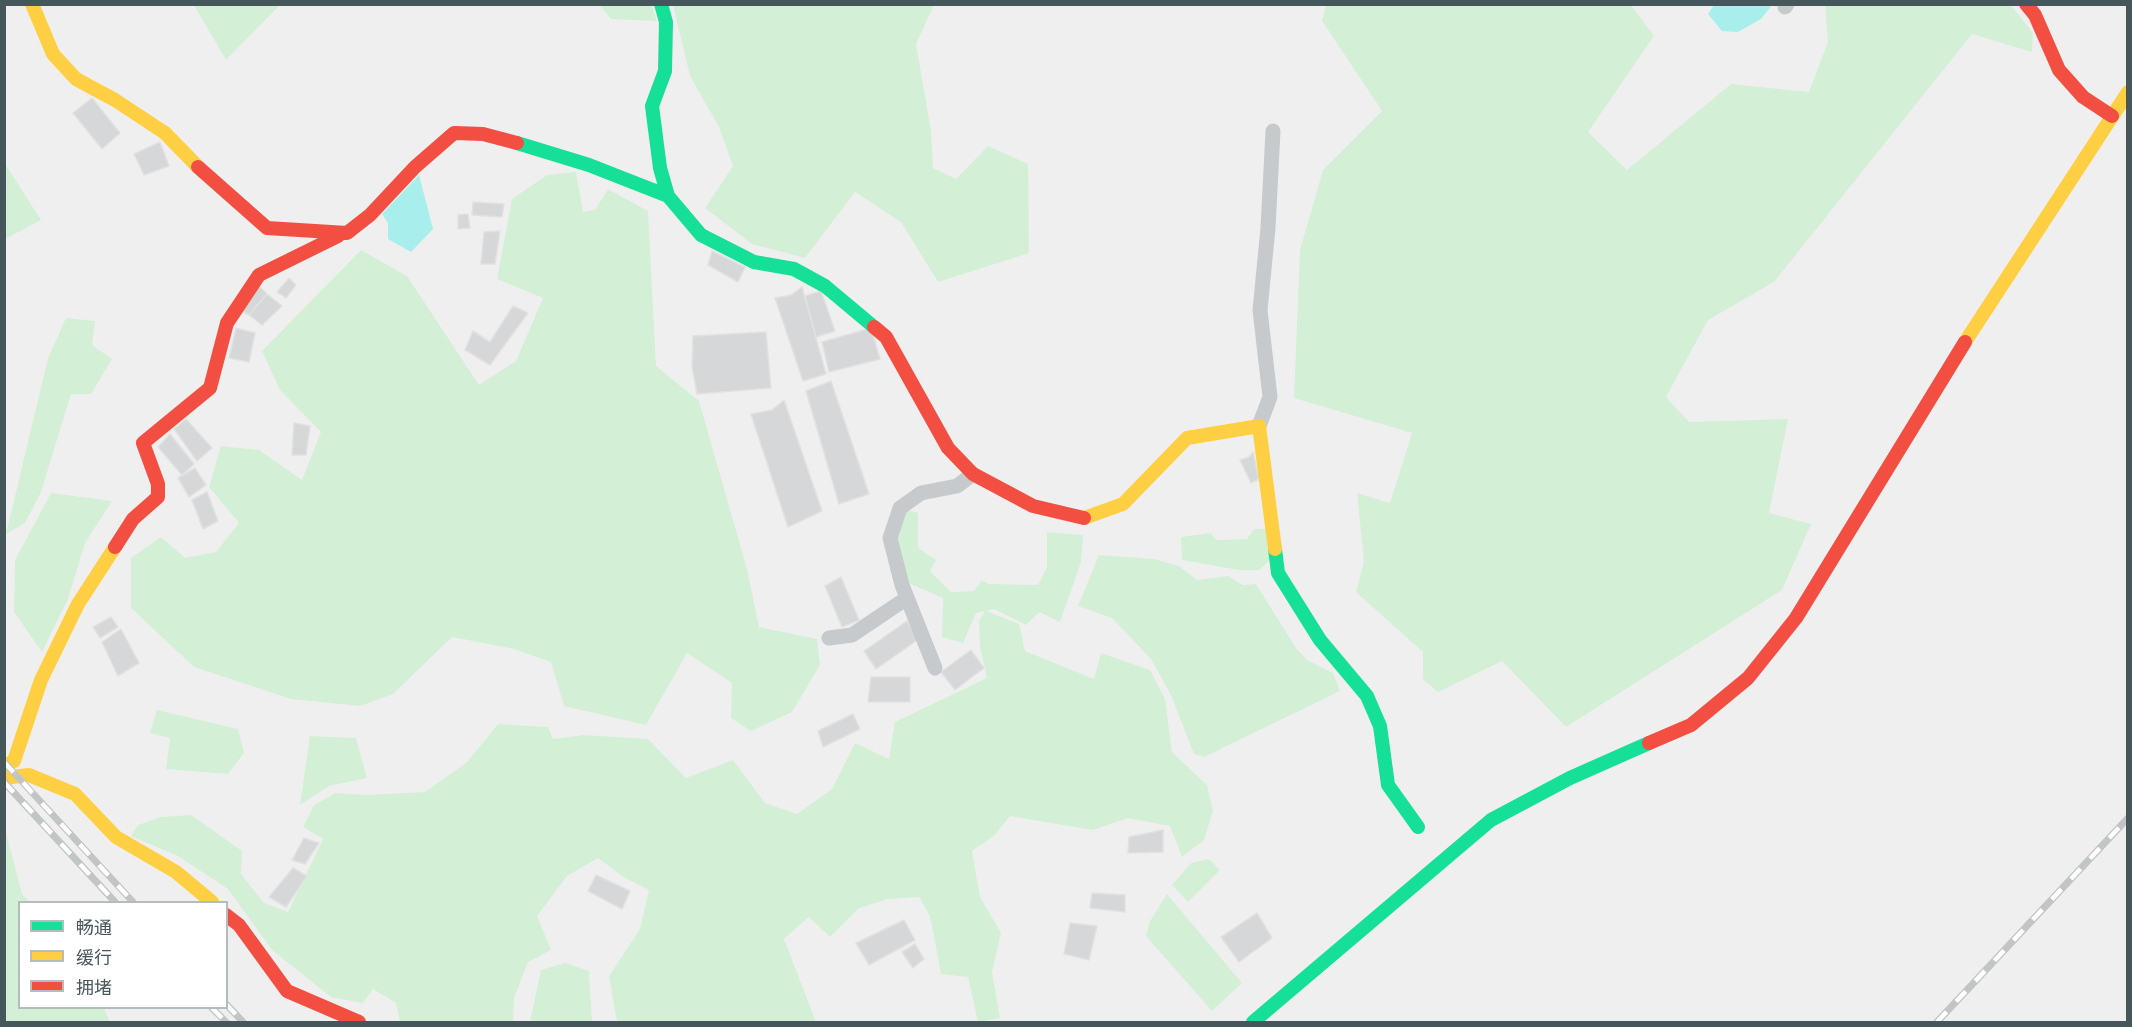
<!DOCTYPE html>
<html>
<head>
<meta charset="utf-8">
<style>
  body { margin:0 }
  #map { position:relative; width:2132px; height:1027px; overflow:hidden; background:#f0efef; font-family:Manrope,"Noto Sans SC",sans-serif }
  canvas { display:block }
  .frame { position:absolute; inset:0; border:6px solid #46575c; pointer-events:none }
  .legend { position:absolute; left:18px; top:901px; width:210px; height:108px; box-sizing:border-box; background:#fff; border:2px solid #b5bcbe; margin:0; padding:8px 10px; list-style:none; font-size:18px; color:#46575c }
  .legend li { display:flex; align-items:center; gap:12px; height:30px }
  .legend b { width:30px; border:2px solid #b5bcbe }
</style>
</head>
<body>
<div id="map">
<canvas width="2132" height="1027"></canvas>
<div class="frame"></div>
<ul class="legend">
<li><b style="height:8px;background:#16e098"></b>畅通</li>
<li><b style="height:8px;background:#ffcf43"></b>缓行</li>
<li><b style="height:8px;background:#f24e42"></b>拥堵</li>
</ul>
</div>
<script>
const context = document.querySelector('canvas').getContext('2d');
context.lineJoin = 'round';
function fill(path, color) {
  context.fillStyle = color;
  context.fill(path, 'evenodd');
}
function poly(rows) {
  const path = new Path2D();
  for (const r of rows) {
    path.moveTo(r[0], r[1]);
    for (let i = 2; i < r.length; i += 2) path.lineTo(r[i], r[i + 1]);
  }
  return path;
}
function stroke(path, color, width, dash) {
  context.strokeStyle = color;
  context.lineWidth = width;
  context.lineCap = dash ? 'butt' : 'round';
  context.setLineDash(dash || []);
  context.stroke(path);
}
fill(poly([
  [194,5,280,5,226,60],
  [599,5,651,5,657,21,611,19],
  [673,5,934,5,916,44,931,131,933,168,956,179,988,146,1028,164,1029,253,938,282,901,222,855,192,805,258,752,244,705,208,733,166,719,127,690,76],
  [1326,5,1631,5,1654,36,1588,132,1627,170,1731,84,1809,92,1828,42,1825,5,2011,5,2033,33,2032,52,1972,34,1774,282,1708,320,1666,397,1689,422,1788,419,1769,513,1811,524,1782,590,1566,727,1502,661,1438,692,1423,679,1423,652,1356,592,1364,562,1357,493,1390,503,1412,433,1294,398,1300,250,1323,170,1382,111,1322,21],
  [4,162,41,220,5,239,4,239],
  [576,172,583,212,595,210,608,189,648,211,656,366,699,401,747,569,759,627,817,639,820,665,792,712,751,731,731,718,732,683,687,653,646,725,564,706,551,662,514,649,452,637,393,694,360,706,291,699,194,667,131,608,131,558,161,537,185,558,216,552,239,523,209,487,221,446,259,450,302,480,321,432,280,390,262,351,361,250,407,276,479,385,516,361,543,298,497,279,512,199,547,175],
  [66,318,95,321,92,345,112,359,91,394,71,394,41,492,25,523,6,534,48,358],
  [51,493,112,501,85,543,68,599,42,652,14,612,15,560],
  [900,508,918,513,918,548,936,560,930,571,951,592,974,591,982,580,988,584,1038,585,1047,567,1047,532,1083,535,1081,562,1060,622,1039,612,1026,625,994,609,986,611,1019,624,1025,651,1094,679,1101,653,1150,670,1165,699,1172,752,1207,785,1213,811,1204,840,1182,857,1170,826,1128,818,1093,830,1010,816,995,835,972,851,980,897,1001,933,992,972,1000,1018,978,1022,968,977,941,974,930,916,919,897,888,899,859,908,830,937,809,917,784,939,816,1022,617,1022,609,976,640,929,649,890,625,878,598,858,567,876,537,916,551,950,528,962,514,998,513,1022,400,1022,396,1003,373,989,363,1003,331,997,272,950,228,889,178,856,131,836,138,825,161,817,191,815,242,851,241,874,264,903,288,912,323,839,303,827,314,805,335,793,366,795,425,792,466,763,498,724,548,727,553,739,583,735,648,739,686,778,733,760,765,803,797,814,832,789,855,743,889,759,895,722,987,678,980,647,979,621,985,611,976,613,963,643,942,637,943,598,908,583,890,538],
  [1254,529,1269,529,1269,561,1259,570,1239,570,1182,560,1181,537,1210,533,1217,540,1247,539],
  [1099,555,1154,559,1179,566,1197,580,1228,576,1243,585,1256,584,1296,648,1307,660,1333,673,1340,691,1204,757,1194,754,1171,695,1151,659,1112,618,1078,606],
  [157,710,238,729,244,753,228,774,166,769,170,738,150,733],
  [310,736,356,738,367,778,329,786,300,805],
  [4,824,22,894,30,902,20,902,20,1008,104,1008,110,1022,5,1022],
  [1209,859,1220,870,1188,902,1172,885,1191,863],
  [1167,894,1242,983,1212,1011,1146,936,1150,921],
  [565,963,589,971,592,1022,530,1022,541,970]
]), '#d3f0d7');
fill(poly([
  [1714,5,1714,4,1772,5,1761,19,1738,32,1722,31,1708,14],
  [419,175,433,229,411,252,388,239,388,223,382,214]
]), '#a7eeed');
const building = poly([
  [92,98,120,133,102,149,73,113,92,98],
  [160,142,169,166,144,175,134,154,160,142],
  [473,202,504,204,502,217,472,215,473,202],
  [468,214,470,228,458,229,458,215,468,214],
  [500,231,495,264,481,264,484,232,500,231],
  [712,251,745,267,738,282,708,265,712,251],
  [289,278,296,285,286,298,277,292,289,278],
  [259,286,267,294,249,315,241,310,259,286],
  [802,287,826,374,803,381,775,298,791,295,802,287],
  [821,291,835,331,816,337,805,296,821,291],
  [267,294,282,306,262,325,249,315,267,294],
  [513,306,528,313,490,365,465,350,473,331,490,342,513,306],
  [236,328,255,333,249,362,229,358,236,328],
  [871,328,880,359,829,372,822,342,871,328],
  [766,332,771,388,697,394,692,367,693,336,766,332],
  [831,381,869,494,839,504,806,391,831,381],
  [784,400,822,511,788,527,751,414,772,410,784,400],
  [186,419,212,448,197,461,174,429,186,419],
  [294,423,310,426,306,455,292,455,294,423],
  [170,434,194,464,182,475,158,447,170,434],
  [1253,452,1259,479,1251,483,1240,460,1249,457,1253,452],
  [195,468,206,485,189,497,178,478,195,468],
  [207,492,218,521,203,529,192,500,207,492],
  [841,577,859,620,842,627,825,586,841,577],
  [111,617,118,627,100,638,93,627,111,617],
  [907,621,919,639,876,669,864,651,907,621],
  [121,629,139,663,118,676,102,642,121,629],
  [971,650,984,668,955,690,941,672,971,650],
  [871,677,910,677,910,702,868,702,871,677],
  [853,714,860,729,823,747,818,731,853,714],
  [1163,830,1163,852,1128,853,1129,837,1163,830],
  [304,838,319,843,305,864,292,860,304,838],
  [293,868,307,876,286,907,269,897,293,868],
  [596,875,630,891,622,909,588,891,596,875],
  [1092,893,1125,895,1125,912,1090,908,1092,893],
  [1257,913,1272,938,1239,962,1221,937,1257,913],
  [904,920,915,940,869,965,856,943,904,920],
  [1070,923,1097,926,1089,960,1064,954,1070,923],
  [915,944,924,959,913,968,902,952,915,944]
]);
fill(building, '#d6d7d8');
stroke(building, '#e1e1e2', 1.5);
stroke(poly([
  [1785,7,1787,4],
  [1259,426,1270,397,1260,310,1268,228,1273,131],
  [829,638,852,635,907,598],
  [935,668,902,585,890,538,900,508,921,493,957,486,973,474]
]), '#c6cacc', 15);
stroke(poly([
  [661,4,666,22,665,71,652,106,660,168,668,196,701,235,754,262,794,269,825,286,874,327],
  [517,143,589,165,668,196],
  [1275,549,1278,573,1320,640,1367,696,1380,726,1388,785,1418,827],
  [1253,1022,1491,820,1570,778,1649,743]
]), '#16e098', 14);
stroke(poly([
  [32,4,53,54,76,79,115,100,165,133,198,167],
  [1965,342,2128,92],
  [1084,518,1123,504,1187,438,1259,426,1275,549],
  [4,766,14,761,41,680,78,604,115,547],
  [4,778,29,775,75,794,116,837,176,872,212,902]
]), '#ffcf43', 14);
stroke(poly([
  [2026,4,2035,15,2059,70,2083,97,2112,116],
  [198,167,267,228,347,233,370,215,415,167,454,133,483,134,517,143],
  [874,327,886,337,948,448,973,474,1033,506,1084,518],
  [115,547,133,519,158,497,158,484,143,443,210,388,227,323,259,275,338,236],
  [1649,743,1691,725,1748,678,1796,618,1965,342],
  [226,915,239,925,287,991,359,1022]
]), '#f24e42', 14);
const rail = poly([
  [4,762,133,902],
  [4,782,115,902],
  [226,1004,243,1022],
  [212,1008,226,1022],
  [1937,1022,2128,818]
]);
stroke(rail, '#c2c5c6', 7);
stroke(rail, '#fff', 4.5, [14]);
</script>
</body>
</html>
